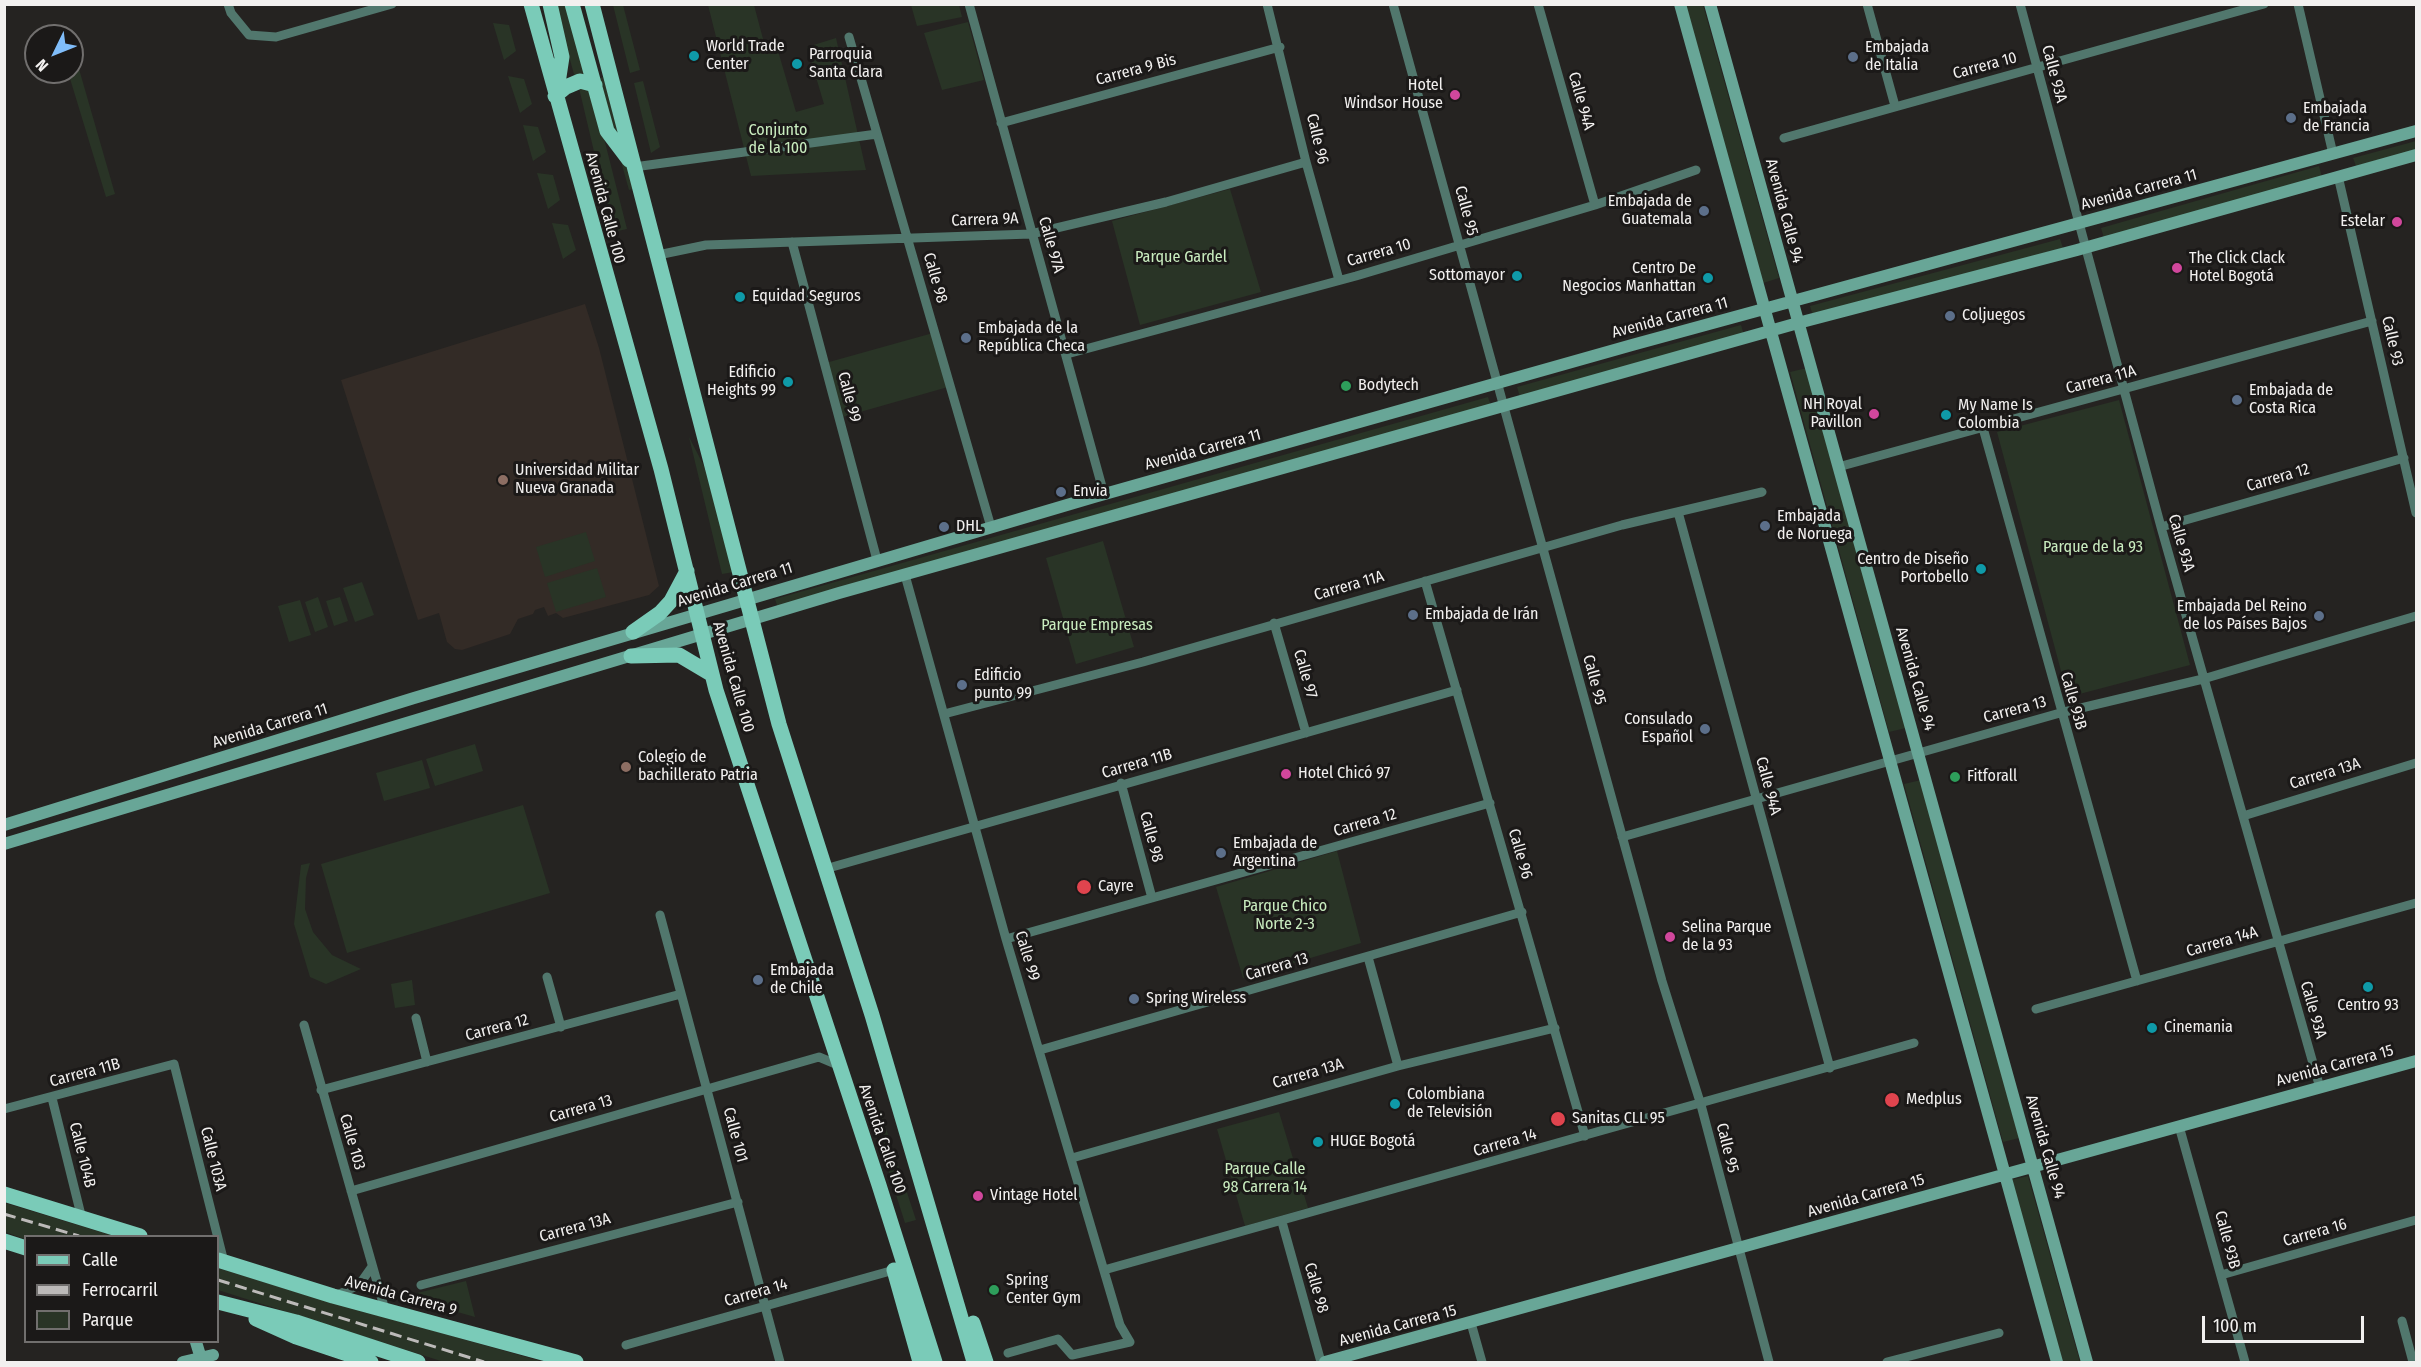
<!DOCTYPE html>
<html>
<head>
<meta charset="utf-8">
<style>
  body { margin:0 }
  #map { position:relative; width:2421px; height:1367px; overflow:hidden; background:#252321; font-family:"Fira Sans Condensed",sans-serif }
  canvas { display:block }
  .frame { position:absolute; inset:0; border:6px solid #f2f0ef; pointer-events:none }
  .legend { position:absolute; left:24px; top:1235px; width:195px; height:108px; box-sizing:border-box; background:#1b1918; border:2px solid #716f6e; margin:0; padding:8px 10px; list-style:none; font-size:18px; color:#f2f0ef }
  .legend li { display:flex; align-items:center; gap:12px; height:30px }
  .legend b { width:30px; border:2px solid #716f6e }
  .north { position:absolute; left:24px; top:24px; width:60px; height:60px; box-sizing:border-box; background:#1b1918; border:2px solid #716f6e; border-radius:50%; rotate:227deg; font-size:16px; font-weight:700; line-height:24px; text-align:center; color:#f2f0ef }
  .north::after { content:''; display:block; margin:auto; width:21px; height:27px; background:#80bdfa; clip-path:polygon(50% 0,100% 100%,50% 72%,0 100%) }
  .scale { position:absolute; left:2202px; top:1316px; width:162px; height:27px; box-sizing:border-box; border:3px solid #f2f0ef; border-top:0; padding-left:8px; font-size:18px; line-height:21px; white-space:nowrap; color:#f2f0ef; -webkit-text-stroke:4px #1b1918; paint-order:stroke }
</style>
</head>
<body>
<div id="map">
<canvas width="2421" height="1367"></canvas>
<div class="frame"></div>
<ul class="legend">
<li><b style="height:8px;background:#7acbb8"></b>Calle</li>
<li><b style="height:8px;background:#bcbab9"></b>Ferrocarril</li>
<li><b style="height:16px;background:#293426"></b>Parque</li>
</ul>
<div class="north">N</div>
<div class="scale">100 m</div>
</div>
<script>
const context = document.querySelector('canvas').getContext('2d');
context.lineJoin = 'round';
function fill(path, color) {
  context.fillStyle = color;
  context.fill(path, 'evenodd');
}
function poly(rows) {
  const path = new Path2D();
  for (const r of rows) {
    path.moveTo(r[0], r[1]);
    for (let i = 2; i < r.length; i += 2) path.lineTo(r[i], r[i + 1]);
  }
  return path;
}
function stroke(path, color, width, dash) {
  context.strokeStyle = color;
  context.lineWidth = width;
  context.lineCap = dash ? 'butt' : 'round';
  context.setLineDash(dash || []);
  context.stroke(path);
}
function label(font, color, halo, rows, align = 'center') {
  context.font = font + ' "Fira Sans Condensed",sans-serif';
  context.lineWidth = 6;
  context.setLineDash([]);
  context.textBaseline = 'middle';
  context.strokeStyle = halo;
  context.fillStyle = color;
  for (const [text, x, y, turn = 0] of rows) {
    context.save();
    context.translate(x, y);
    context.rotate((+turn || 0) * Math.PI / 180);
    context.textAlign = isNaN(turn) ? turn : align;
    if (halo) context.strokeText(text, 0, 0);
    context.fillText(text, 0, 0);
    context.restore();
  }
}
fill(poly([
  [585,304,599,348,659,586,649,595,563,618,556,613,548,616,544,607,535,610,533,614,518,619,510,634,462,650,455,649,447,642,439,613,418,620,341,380]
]), '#332b26');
fill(poly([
  [555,5,570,5,589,76,575,78],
  [613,5,623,5,640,70,630,73],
  [708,5,754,5,767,54,778,51,796,112,824,104,807,47,836,38,866,170,751,176],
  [911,5,959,5,962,17,917,26],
  [1686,5,1703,5,1779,278,1763,283],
  [968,22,984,80,942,90,924,33],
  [493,23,509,25,516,51,504,60],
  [75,55,115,194,106,197,68,72,72,72,72,56],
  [508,76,524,79,532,104,520,113],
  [603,77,633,189,629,190,598,79],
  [643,81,660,147,651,153,634,83],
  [591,87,627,229,613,232,579,88],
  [523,125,538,127,546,152,533,161],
  [2416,141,2416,150,2356,166,2353,158],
  [2319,166,2322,177,2104,238,2101,228],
  [537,173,553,175,560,200,548,209],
  [1230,189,1261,292,1140,325,1112,221],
  [552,223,568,225,576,250,563,259],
  [2060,239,2063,248,1813,316,1810,306],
  [1741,325,1744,335,1520,397,1517,387],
  [933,333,948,387,839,418,822,364],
  [1807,368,1906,728,1889,732,1790,372],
  [1488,397,1491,406,778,608,775,599],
  [2119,400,2190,665,2068,697,1997,432],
  [689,437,704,466,734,572,722,574],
  [586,532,595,561,545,577,536,547],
  [1103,541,1134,647,1076,664,1046,558],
  [597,568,606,597,556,612,547,583],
  [362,582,374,615,355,622,343,588],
  [318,597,328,627,315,632,305,602],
  [340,597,348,621,334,626,326,601],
  [300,600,311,635,289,642,278,606],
  [475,744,483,771,435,786,426,759],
  [422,760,430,788,384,801,376,773],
  [1921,780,2019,1138,2003,1142,1904,784],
  [523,805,550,893,347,953,321,864],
  [1337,851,1361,943,1243,978,1216,887],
  [310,863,306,878,305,909,313,932,332,955,361,969,326,984,310,977,294,924,301,865],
  [412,980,415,1005,395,1008,391,984],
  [877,1101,916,1220,905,1223,867,1104],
  [1279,1112,1308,1208,1245,1226,1217,1129],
  [2028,1176,2080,1362,2062,1362,2011,1180],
  [5,1203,114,1236,26,1236,25,1239,5,1232],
  [218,1268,296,1292,544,1362,444,1362,218,1290],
  [466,1281,475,1317,415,1300,413,1294]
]), '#293426');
stroke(poly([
  [228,4,231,13,249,35,276,37,392,4],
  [969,4,1104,494],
  [1267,4,1306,162,1339,280],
  [1393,4,1662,981,1701,1105,1769,1362],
  [1538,4,1595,205],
  [1867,4,1895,106],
  [2020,4,2161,527,2320,1088],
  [2298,4,2333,154],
  [849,37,991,527],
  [1001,123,1280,47],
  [1784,138,2264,4],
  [634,167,877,134],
  [2338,176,2416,513],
  [792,242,877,560],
  [658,255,706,245,1031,234,1166,202,1306,162],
  [1067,354,1356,276,1595,205,1696,170],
  [1983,428,2137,981],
  [1838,467,2372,321],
  [1678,512,1830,1068],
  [2161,527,2404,458],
  [905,575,1006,939,1120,1325,1130,1342,1072,1355,1058,1339,1008,1353],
  [1425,581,1585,1136],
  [1274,623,1306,733],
  [944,714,1143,662,1622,525,1762,492],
  [1121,783,1152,898],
  [2243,816,2416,763],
  [1622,837,2060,713,2203,679,2416,616],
  [825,869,1457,690],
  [660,915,780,1362],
  [1006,939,1490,803],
  [1368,957,1398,1066],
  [547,977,561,1027],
  [2036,1009,2416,903],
  [416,1018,427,1062],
  [304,1025,385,1310],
  [1040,1050,1522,912],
  [321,1090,681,994],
  [52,1098,82,1219],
  [4,1109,174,1064,224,1262],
  [2179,1126,2245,1362],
  [1072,1158,1398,1066,1555,1028],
  [351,1191,819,1057,838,1065],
  [1282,1222,1321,1362],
  [1104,1270,1914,1043],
  [2221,1275,2416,1220],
  [421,1285,738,1202],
  [337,1295,359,1285,371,1268],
  [2402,1321,2413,1362],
  [1471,1323,1482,1362],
  [626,1345,894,1270],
  [1887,1362,1999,1333]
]), '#51776d', 9);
stroke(poly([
  [1680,4,2057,1362],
  [1710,4,2087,1362],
  [4,825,414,698,1094,497,1632,345,2416,131],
  [4,844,839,593,1798,323,2077,250,2416,155],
  [196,1342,202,1362],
  [183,1362,213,1355],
  [1325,1362,2416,1061]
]), '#68a697', 12);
stroke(poly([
  [531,4,661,469,716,690,879,1185,935,1362],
  [550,4,562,57,557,90],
  [572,4,607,131,629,160],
  [592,4,779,724,872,1015,974,1362],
  [555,96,566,87,580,81,595,85],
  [633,632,660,613,671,601,687,571],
  [631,656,679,655,711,674],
  [4,1194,140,1236],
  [4,1241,26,1248],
  [218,1260,333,1296,576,1362],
  [894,1270,920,1362],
  [218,1302,296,1322,418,1362],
  [256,1319,296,1337,371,1362],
  [973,1323,986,1362]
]), '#7acbb8', 15);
stroke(poly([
  [4,1214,79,1236],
  [218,1280,484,1362]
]), '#bcbab9', 3, [12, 6]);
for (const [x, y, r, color] of [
  [694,56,6,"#0f9aa8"],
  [1853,57,6,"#5c6f8a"],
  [797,64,6,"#0f9aa8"],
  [1455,95,6,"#d1479c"],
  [2291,118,6,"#5c6f8a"],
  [1704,211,6,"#5c6f8a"],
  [2397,222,6,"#d1479c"],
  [2177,268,6,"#d1479c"],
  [1517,276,6,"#0f9aa8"],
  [1708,278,6,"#0f9aa8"],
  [740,297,6,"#0f9aa8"],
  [1950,316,6,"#5c6f8a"],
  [966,338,6,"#5c6f8a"],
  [788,382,6,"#0f9aa8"],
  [1346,386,6,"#2e9e5b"],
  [2237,400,6,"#5c6f8a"],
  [1874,414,6,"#d1479c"],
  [1946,415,6,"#0f9aa8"],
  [503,480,6,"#8d6e63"],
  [1061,492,6,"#5c6f8a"],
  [1765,526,6,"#5c6f8a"],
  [944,527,6,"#5c6f8a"],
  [1981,569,6,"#0f9aa8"],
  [1413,615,6,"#5c6f8a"],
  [2319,616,6,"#5c6f8a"],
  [962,685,6,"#5c6f8a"],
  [1705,729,6,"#5c6f8a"],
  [626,767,6,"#8d6e63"],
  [1286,774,6,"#d1479c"],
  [1955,777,6,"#2e9e5b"],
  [1221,853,6,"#5c6f8a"],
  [1084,887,8,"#e0444e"],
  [1670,937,6,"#d1479c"],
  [758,980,6,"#5c6f8a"],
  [2368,987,6,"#0f9aa8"],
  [1134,999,6,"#5c6f8a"],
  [2152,1028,6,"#0f9aa8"],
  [1892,1100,8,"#e0444e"],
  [1395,1104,6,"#0f9aa8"],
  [1558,1119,8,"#e0444e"],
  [1318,1142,6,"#0f9aa8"],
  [978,1196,6,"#d1479c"],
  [994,1290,6,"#2e9e5b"]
]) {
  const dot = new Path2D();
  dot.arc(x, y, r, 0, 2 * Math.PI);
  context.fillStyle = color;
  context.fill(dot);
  stroke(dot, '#1b1918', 2);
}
label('16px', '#f2f0ef', '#1b1918', [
  ["World Trade",706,47],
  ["Center",706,65],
  ["Embajada",1865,48],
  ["de Italia",1865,66],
  ["Parroquia",809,55],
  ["Santa Clara",809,73],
  ["Hotel",1443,86,"right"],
  ["Windsor House",1443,104,"right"],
  ["Embajada",2303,109],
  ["de Francia",2303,127],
  ["Embajada de",1692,202,"right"],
  ["Guatemala",1692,220,"right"],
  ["Estelar",2385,222,"right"],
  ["The Click Clack",2189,259],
  ["Hotel Bogotá",2189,277],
  ["Centro De",1696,269,"right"],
  ["Negocios Manhattan",1696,287,"right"],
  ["Sottomayor",1505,276,"right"],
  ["Equidad Seguros",752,297],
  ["Coljuegos",1962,316],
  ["Embajada de la",978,329],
  ["República Checa",978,347],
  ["Edificio",776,373,"right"],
  ["Heights 99",776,391,"right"],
  ["Bodytech",1358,386],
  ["Embajada de",2249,391],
  ["Costa Rica",2249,409],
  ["NH Royal",1862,405,"right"],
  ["Pavillon",1862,423,"right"],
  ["My Name Is",1958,406],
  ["Colombia",1958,424],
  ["Universidad Militar",515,471],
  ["Nueva Granada",515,489],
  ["Envia",1073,492],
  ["Embajada",1777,517],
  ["de Noruega",1777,535],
  ["DHL",956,527],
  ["Centro de Diseño",1969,560,"right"],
  ["Portobello",1969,578,"right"],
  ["Embajada Del Reino",2307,607,"right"],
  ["de los Países Bajos",2307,625,"right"],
  ["Embajada de Irán",1425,615],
  ["Edificio",974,676],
  ["punto 99",974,694],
  ["Consulado",1693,720,"right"],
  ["Español",1693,738,"right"],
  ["Colegio de",638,758],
  ["bachillerato Patria",638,776],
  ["Hotel Chicó 97",1298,774],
  ["Fitforall",1967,777],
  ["Embajada de",1233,844],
  ["Argentina",1233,862],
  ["Cayre",1098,887],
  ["Selina Parque",1682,928],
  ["de la 93",1682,946],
  ["Embajada",770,971],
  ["de Chile",770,989],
  ["Spring Wireless",1146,999],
  ["Centro 93",2368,1006,"center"],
  ["Cinemania",2164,1028],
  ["Colombiana",1407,1095],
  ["de Televisión",1407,1113],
  ["Medplus",1906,1100],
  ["Sanitas CLL 95",1572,1119],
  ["HUGE Bogotá",1330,1142],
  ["Vintage Hotel",990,1196],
  ["Spring",1006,1281],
  ["Center Gym",1006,1299]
], 'left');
label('16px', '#f2f0ef', '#1b1918', [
  ["Carrera 10",1985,66,-15],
  ["Carrera 9 Bis",1136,70,-15],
  ["Calle 93A",2054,74,75],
  ["Calle 94A",1581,101,74],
  ["Calle 96",1317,139,77],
  ["Avenida Carrera 11",2139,190,-15],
  ["Avenida Calle 100",605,208,75],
  ["Calle 95",1466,211,75],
  ["Avenida Calle 94",1784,211,75],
  ["Carrera 9A",985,220,-2],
  ["Calle 97A",1051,245,74],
  ["Carrera 10",1379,253,-16],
  ["Calle 98",935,278,74],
  ["Avenida Carrera 11",1670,318,-15],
  ["Calle 93",2392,341,77],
  ["Carrera 11A",2101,380,-15],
  ["Calle 99",849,397,75],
  ["Avenida Carrera 11",1203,450,-15],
  ["Carrera 12",2278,478,-16],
  ["Calle 93A",2181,543,74],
  ["Avenida Carrera 11",735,585,-17],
  ["Carrera 11A",1349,586,-16],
  ["Calle 97",1305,674,74],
  ["Avenida Calle 100",733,677,74],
  ["Avenida Calle 94",1915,679,74],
  ["Calle 95",1594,680,75],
  ["Calle 93B",2073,701,74],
  ["Carrera 13",2015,710,-15],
  ["Avenida Carrera 11",270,726,-17],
  ["Carrera 11B",1137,764,-16],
  ["Carrera 13A",2325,774,-17],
  ["Calle 94A",1768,786,75],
  ["Carrera 12",1365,823,-16],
  ["Calle 98",1151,837,75],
  ["Calle 96",1520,854,74],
  ["Carrera 14A",2222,942,-16],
  ["Calle 99",1027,956,73],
  ["Carrera 13",1277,967,-16],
  ["Calle 93A",2313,1010,74],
  ["Carrera 12",497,1028,-15],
  ["Avenida Carrera 15",2335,1066,-15],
  ["Carrera 11B",85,1073,-15],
  ["Carrera 13A",1308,1074,-16],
  ["Carrera 13",581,1109,-16],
  ["Calle 101",735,1135,75],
  ["Avenida Calle 100",882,1139,71],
  ["Calle 103",352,1142,74],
  ["Carrera 14",1505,1143,-16],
  ["Avenida Calle 94",2045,1147,74],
  ["Calle 95",1727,1148,76],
  ["Calle 104B",82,1155,76],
  ["Calle 103A",213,1159,76],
  ["Avenida Carrera 15",1866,1196,-16],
  ["Carrera 13A",575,1228,-15],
  ["Carrera 16",2315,1233,-16],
  ["Calle 93B",2227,1240,75],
  ["Calle 98",1316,1288,74],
  ["Carrera 14",756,1293,-16],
  ["Avenida Carrera 9",401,1296,15],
  ["Avenida Carrera 15",1398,1326,-15]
]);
label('16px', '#c9ecbf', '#1b1918', [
  ["Conjunto",778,131],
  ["de la 100",778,149],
  ["Parque Gardel",1181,258],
  ["Parque de la 93",2093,548],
  ["Parque Empresas",1097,626],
  ["Parque Chico",1285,907],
  ["Norte 2-3",1285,925],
  ["Parque Calle",1265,1170],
  ["98 Carrera 14",1265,1188]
]);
</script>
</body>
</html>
